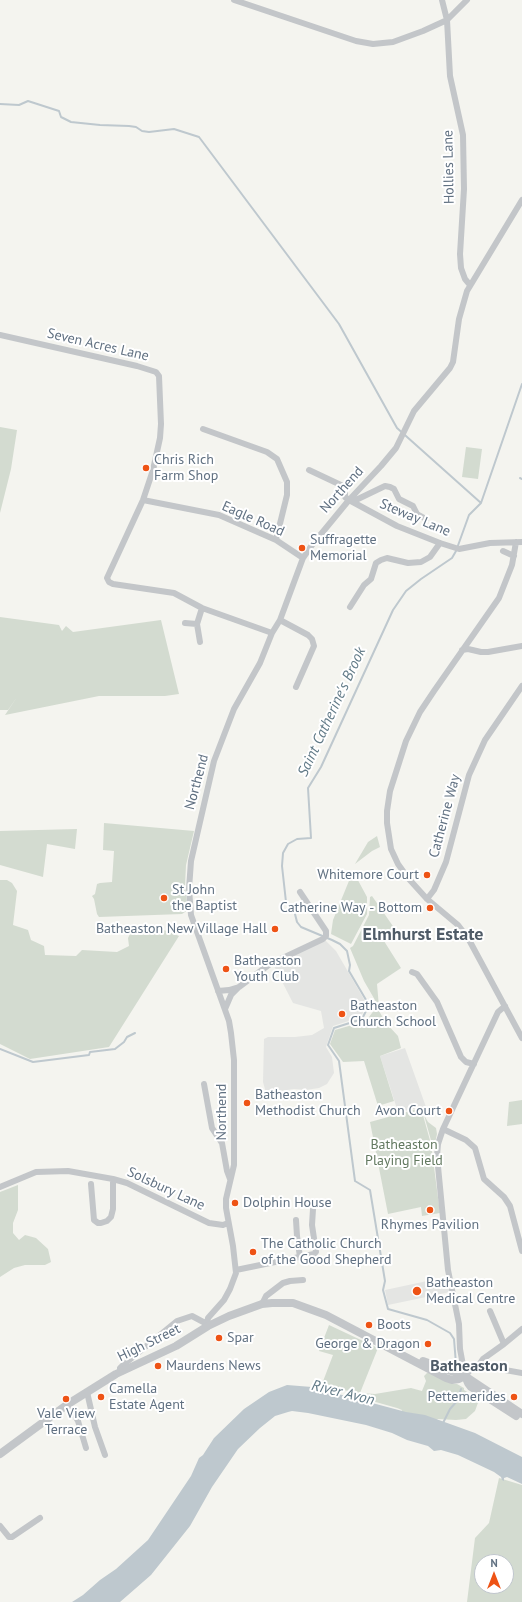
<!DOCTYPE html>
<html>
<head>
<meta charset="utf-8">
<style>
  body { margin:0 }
  #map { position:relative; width:522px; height:1602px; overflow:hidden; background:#f4f4ef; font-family:"PT Sans",sans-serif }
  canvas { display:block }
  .north { position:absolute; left:474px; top:1554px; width:40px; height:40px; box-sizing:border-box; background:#fff; border:1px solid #c0c6cd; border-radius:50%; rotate:0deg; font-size:11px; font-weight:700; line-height:16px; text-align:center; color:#617182 }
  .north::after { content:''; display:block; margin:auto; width:14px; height:18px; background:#ee5315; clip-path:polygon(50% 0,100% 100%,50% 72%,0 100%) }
</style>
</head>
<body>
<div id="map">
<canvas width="522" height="1602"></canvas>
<div class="north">N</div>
</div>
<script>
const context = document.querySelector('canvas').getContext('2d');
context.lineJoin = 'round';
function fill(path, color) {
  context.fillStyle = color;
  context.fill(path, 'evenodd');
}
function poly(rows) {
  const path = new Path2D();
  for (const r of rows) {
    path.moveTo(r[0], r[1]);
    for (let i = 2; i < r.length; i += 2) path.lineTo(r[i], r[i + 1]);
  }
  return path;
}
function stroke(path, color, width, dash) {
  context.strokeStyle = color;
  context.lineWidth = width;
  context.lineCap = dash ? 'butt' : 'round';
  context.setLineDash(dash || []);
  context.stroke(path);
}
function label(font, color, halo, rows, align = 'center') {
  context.font = font + ' "PT Sans",sans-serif';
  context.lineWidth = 4;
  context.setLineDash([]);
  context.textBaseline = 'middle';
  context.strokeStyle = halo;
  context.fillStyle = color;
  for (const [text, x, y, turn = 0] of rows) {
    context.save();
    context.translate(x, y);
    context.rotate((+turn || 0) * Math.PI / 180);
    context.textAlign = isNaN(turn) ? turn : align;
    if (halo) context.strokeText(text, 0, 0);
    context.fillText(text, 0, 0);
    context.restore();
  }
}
fill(poly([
  [325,940,336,951,365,1001,364,1010,361,1017,333,1026,326,1047,332,1057,334,1073,327,1084,319,1088,306,1090,294,1089,266,1093,263,1082,264,1039,268,1037,295,1037,312,1035,324,1028,321,1011,293,1003,273,964],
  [405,1048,426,1107,398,1112,380,1056],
  [446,1277,450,1292,388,1305,385,1290]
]), '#e4e5e3');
fill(poly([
  [0,427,17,430,11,469,0,513],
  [466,447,482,449,478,479,462,477],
  [0,617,59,625,62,631,66,626,73,632,161,620,179,694,165,696,99,696,5,715,17,697,8,710,0,710],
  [104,823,194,831,186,865,185,886,188,910,182,914,99,917,97,914,94,899,92,896,95,894,97,884,100,883,112,882,114,851,103,850],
  [77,829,75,849,47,844,43,877,0,865,0,831],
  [377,836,380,847,372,851,355,864,368,842],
  [353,871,367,897,367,914,351,944,331,934,333,920],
  [0,880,7,880,12,883,17,891,13,925,28,930,31,940,44,946,45,955,76,956,82,950,117,952,129,946,128,938,130,934,148,935,159,928,179,936,109,1047,30,1059,0,1044],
  [372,896,397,932,384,941,401,968,377,984,379,1007,364,981,350,948,353,946,369,915,370,897],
  [375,1009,379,1011,386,1023,398,1036,401,1048,380,1056,394,1101,378,1106,364,1061,343,1062,330,1044,335,1030,366,1021],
  [522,1100,522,1124,507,1126,509,1102],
  [421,1108,431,1144,440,1213,422,1216,421,1207,388,1214,370,1122],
  [424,1115,428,1122,436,1128,437,1134,435,1143,432,1144],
  [18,1185,18,1210,13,1223,13,1233,19,1240,25,1235,36,1238,48,1249,51,1262,45,1265,25,1265,14,1268,0,1277,0,1192],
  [329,1325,378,1348,360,1393,375,1394,411,1388,422,1391,426,1381,424,1376,427,1373,434,1372,453,1384,457,1384,464,1388,464,1390,474,1396,479,1400,475,1411,466,1419,456,1420,438,1419,432,1422,401,1413,402,1410,397,1408,358,1397,359,1394,322,1384,333,1355,319,1351],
  [499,1478,522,1485,522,1602,467,1602,475,1538,489,1523],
  [482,1562,506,1562,506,1586,482,1586]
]), '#d3dbd0');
fill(poly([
  [287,1385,312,1387,406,1412,425,1415,475,1433,522,1457,522,1484,507,1477,504,1478,504,1481,502,1480,501,1477,494,1472,458,1455,441,1450,434,1451,428,1446,407,1440,392,1433,366,1425,308,1413,292,1411,288,1412,275,1416,260,1428,238,1449,212,1487,190,1526,151,1575,120,1602,72,1602,83,1595,100,1580,116,1569,148,1540,191,1476,199,1458,203,1455,214,1438,244,1409,269,1392]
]), '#bec8ce');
stroke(poly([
  [0,104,19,105,28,101,59,111,61,117,71,122,100,125,129,126,136,127,142,131,149,132,174,129,199,137,339,324,397,428,481,503],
  [520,478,522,479],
  [0,1049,33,1062,89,1055,90,1052,115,1049,124,1042,127,1037,135,1033],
  [456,1364,454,1339,450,1333,427,1320,388,1309,383,1290,385,1281,370,1190,355,1181,339,1061,328,1045,334,1028,362,1019,369,1005,349,971,350,965,347,951,340,944,332,940,301,927,297,922,295,914,286,902,282,866,283,853,288,844,297,839,311,838,308,788,321,767,393,610,406,591,421,579,452,558,456,551,469,515,481,503,522,384],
  [443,1423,450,1409,457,1401,461,1389]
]), '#bec8ce', 2);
stroke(poly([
  [234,0,356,41,373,44,393,42,423,31,447,20,467,0],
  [442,0,447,20,450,76,463,135,464,189,460,254,461,268,465,279,470,285],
  [0,335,137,366,156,372,159,376,161,424,160,438,153,470,143,500,107,578,109,582,113,584,174,593,202,608,272,633],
  [203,429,267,452,277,459,287,482,287,495,276,540],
  [309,470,343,486,345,489,345,497,349,500,397,526,440,543,459,549,490,543,522,542],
  [143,500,219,515,276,540,303,558],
  [349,500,358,499,385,486,390,487,394,489,399,499,413,506,417,514,426,519],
  [516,542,512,565,499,598,434,691,420,712,406,741,390,791,387,811,387,823,391,849,398,864,408,878,427,899,458,925,468,938,522,1038],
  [503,551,514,556],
  [350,607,364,585,371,579,376,563,381,560,387,558,408,563,421,562,430,557,440,543],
  [280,620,308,635,312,639,314,646,296,687],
  [185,623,197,624],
  [200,642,197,624,202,608],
  [462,650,468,649,481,652,488,652,522,646],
  [427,899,434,890,446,862,469,775,485,740,522,686],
  [412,972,417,974,437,1002,461,1057,466,1062,474,1064],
  [239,987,270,964,323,939,326,936,326,931,300,892],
  [218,991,229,990,239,987,231,995,225,1009],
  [204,1084,212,1128,222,1143,227,1171,230,1179],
  [443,1129,466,1140,475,1148,484,1179,504,1197,510,1206,522,1251],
  [91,1184,94,1220,98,1223,101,1223,107,1221,111,1217,113,1209,113,1179],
  [0,1187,36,1172,68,1171,113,1179,127,1183,209,1223,223,1225,228,1223],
  [296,1220,297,1236,300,1257],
  [236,1270,314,1254,316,1252,312,1225,313,1209],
  [262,1304,266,1296,283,1283,290,1281,303,1280],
  [490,1311,504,1344],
  [208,1326,207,1324,208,1318,224,1300,230,1289,236,1273,233,1246,226,1208,226,1199,234,1165,234,1060,231,1033,229,1021,191,915,189,889,191,861,214,761,234,709,260,663,272,633,280,620,303,558,312,545,349,500,381,466,396,448,414,411,450,368,453,362,459,319,467,291,522,200],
  [478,1366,483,1359,504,1344,522,1329],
  [122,1371,120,1368,122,1366,177,1321,192,1316,207,1324],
  [465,1376,460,1349,459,1324,448,1270,437,1156,438,1144,443,1129,498,1012,505,1006],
  [465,1376,472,1368,483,1366,522,1373],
  [87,1392,95,1427,105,1455],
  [68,1404,78,1421,86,1448],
  [0,1526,9,1537,12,1537,40,1518]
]), '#c3c6c9', 6);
stroke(poly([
  [423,1361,465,1376,522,1414],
  [465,1376,468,1383,471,1387,516,1416],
  [0,1454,68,1404,116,1374,176,1346,208,1326,229,1316,262,1304,272,1303,293,1303,326,1315,446,1378,452,1380,459,1379,465,1376]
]), '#c3c6c9', 8);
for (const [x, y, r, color] of [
  [146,468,4,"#ee5315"],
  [302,548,4,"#ee5315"],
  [427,875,4,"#ee5315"],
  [164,898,4,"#ee5315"],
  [430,908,4,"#ee5315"],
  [275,929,4,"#ee5315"],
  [226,969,4,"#ee5315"],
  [342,1014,4,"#ee5315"],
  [247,1103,4,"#ee5315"],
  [449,1111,4,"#ee5315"],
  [235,1203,4,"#ee5315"],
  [430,1210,4,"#ee5315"],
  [253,1252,4,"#ee5315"],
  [417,1291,5,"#ee5315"],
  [369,1325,4,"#ee5315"],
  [219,1338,4,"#ee5315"],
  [428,1344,4,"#ee5315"],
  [158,1366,4,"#ee5315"],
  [101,1397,4,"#ee5315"],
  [514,1397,4,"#ee5315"],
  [66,1399,4,"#ee5315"]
]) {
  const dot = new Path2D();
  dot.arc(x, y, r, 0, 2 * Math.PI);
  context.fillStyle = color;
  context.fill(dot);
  stroke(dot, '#fff', 1.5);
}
label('14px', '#617182', '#fff', [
  ["Hollies Lane",449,167,-91],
  ["Seven Acres Lane",98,345,13],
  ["Northend",342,490,-48],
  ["Steway Lane",415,518,23],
  ["Eagle Road",253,519,24],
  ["Northend",197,782,-75],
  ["Catherine Way",445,816,-75],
  ["Northend",222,1112,-90],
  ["Solsbury Lane",166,1189,25],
  ["High Street",149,1343,-26]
]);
label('14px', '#617182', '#fff', [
  ["Chris Rich",154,460],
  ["Farm Shop",154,476],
  ["Suffragette",310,540],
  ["Memorial",310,556],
  ["Whitemore Court",419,875,"right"],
  ["St John",172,890],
  ["the Baptist",172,906],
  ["Catherine Way - Bottom",422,908,"right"],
  ["Batheaston New Village Hall",267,929,"right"],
  ["Batheaston",234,961],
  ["Youth Club",234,977],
  ["Batheaston",350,1006],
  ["Church School",350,1022],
  ["Batheaston",255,1095],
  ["Methodist Church",255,1111],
  ["Avon Court",441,1111,"right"],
  ["Dolphin House",243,1203],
  ["Rhymes Pavilion",430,1225,"center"],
  ["The Catholic Church",261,1244],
  ["of the Good Shepherd",261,1260],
  ["Batheaston",426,1283],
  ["Medical Centre",426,1299],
  ["Boots",377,1325],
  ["Spar",227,1338],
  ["George & Dragon",420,1344,"right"],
  ["Maurdens News",166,1366],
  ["Camella",109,1389],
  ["Estate Agent",109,1405],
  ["Pettemerides",506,1397,"right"],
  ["Vale View",66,1414,"center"],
  ["Terrace",66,1430,"center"]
], 'left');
label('14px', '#637960', '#fff', [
  ["Batheaston",404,1145],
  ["Playing Field",404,1161]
]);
label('italic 15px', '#617a87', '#fff', [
  ["Saint Catherine's Brook",332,712,-65],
  ["River Avon",343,1393,14]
]);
label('bold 16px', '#4f5b67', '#fff', [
  ["Batheaston",469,1366]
]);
label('bold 18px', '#4f5b67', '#fff', [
  ["Elmhurst Estate",423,935]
]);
</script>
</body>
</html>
